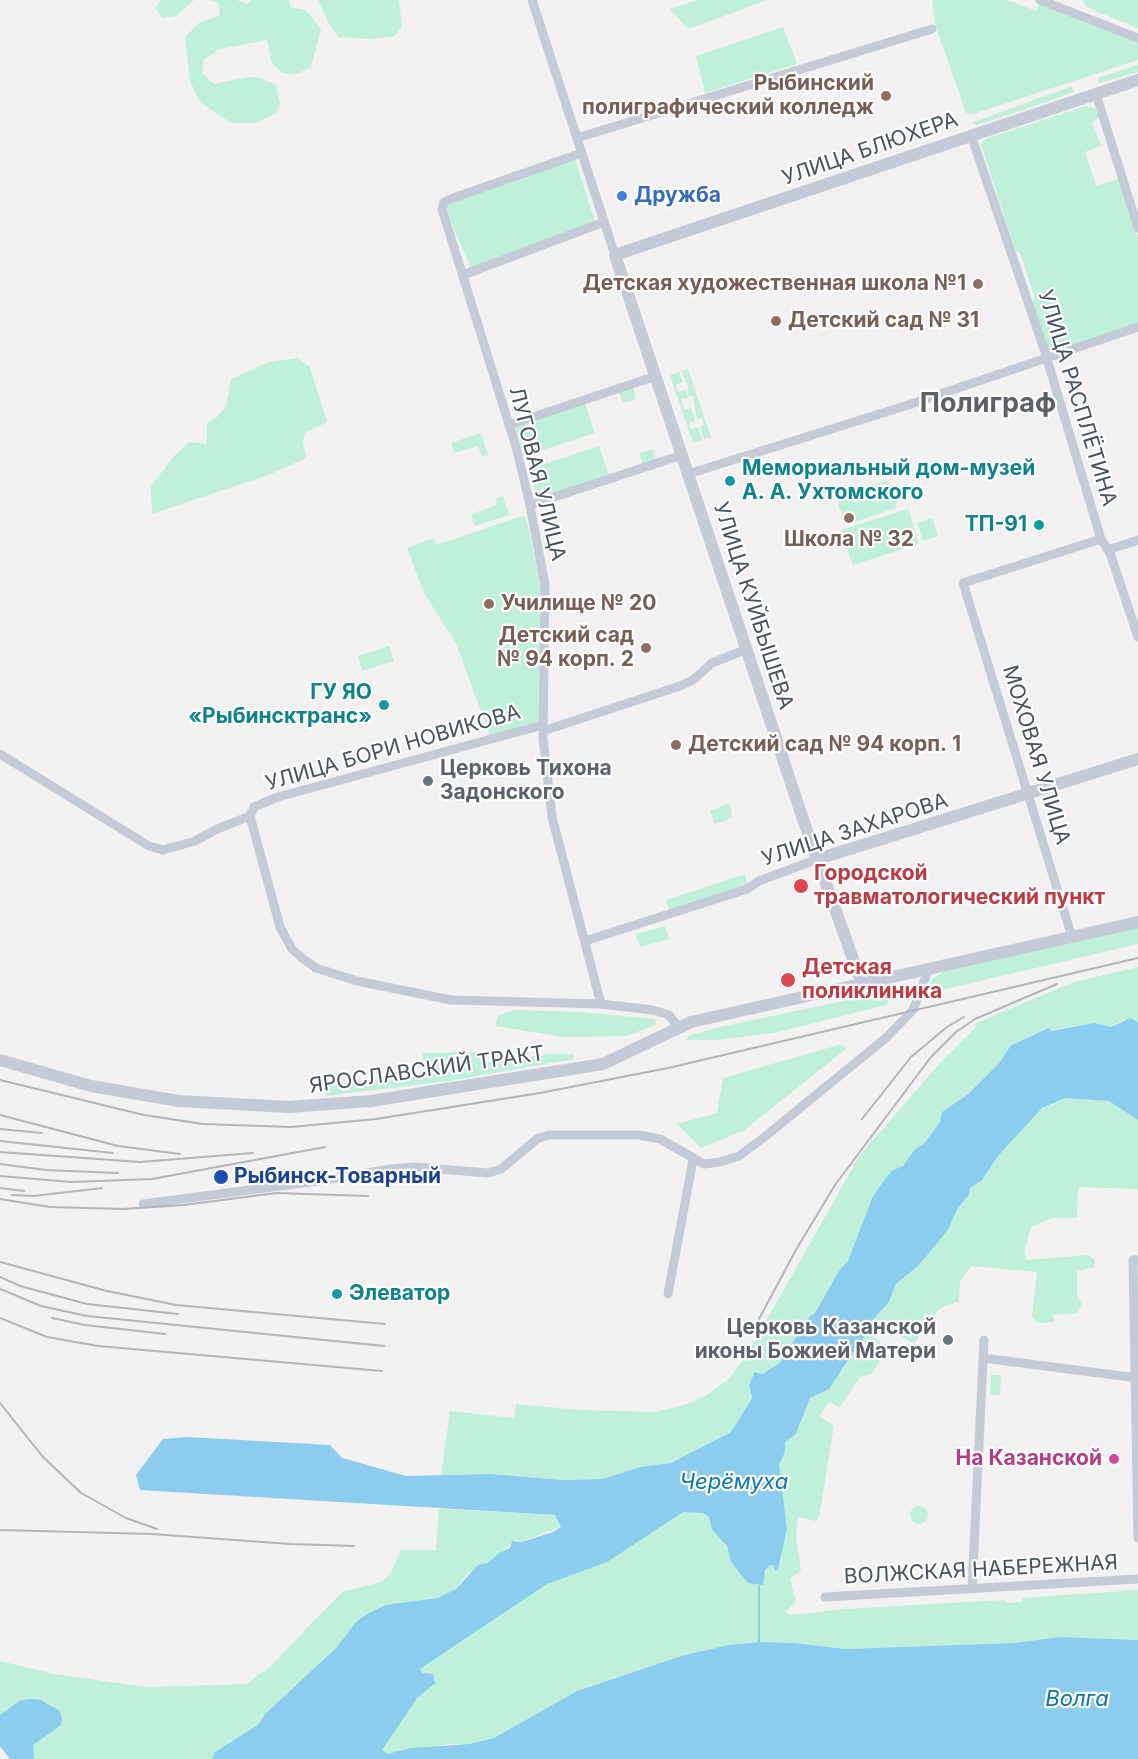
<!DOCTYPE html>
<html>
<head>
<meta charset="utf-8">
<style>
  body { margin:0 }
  canvas { display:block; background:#f3f1f1 }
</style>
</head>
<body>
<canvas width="1138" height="1759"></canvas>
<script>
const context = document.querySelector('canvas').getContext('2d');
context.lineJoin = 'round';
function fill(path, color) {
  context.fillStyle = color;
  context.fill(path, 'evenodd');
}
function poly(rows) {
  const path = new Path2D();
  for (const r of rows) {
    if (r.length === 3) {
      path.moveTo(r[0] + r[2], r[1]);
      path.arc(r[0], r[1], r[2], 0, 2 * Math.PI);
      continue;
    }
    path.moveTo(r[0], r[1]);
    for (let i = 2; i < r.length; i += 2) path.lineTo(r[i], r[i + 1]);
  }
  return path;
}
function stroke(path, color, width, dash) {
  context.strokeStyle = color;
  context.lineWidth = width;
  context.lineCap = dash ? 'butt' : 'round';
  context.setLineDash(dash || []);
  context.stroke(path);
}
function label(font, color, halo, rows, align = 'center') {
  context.font = font + ' Inter,sans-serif';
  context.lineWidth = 4.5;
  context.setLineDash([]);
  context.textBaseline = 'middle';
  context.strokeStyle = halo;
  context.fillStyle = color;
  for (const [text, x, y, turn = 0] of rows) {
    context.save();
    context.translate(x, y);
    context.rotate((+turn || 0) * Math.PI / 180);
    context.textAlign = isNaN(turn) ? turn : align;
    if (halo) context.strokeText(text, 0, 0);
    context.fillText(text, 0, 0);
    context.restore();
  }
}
fill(poly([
  [161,0,194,0,176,16,162,18,156,8],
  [210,0,237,0,247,4,252,0,289,0,291,7,306,10,321,29,311,67,297,74,283,73,272,64,267,40,220,49,204,60,202,73,214,84,248,77,260,78,276,85,280,104,276,113,257,123,232,123,211,110,200,102,190,81,185,37,199,23,220,15,218,2],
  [318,0,399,0,402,26,395,36,371,39,339,37,330,26],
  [698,0,768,0,688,29,670,9],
  [932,0,1007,0,1036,11,1039,4,1138,42,1138,60,973,114,966,113,935,24],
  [1083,0,1138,0,1138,28,1086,7],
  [783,27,797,64,705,93,696,56],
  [1138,65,1138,72,1099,83,1098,78],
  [1072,86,1073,92,1049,101,977,125,971,123],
  [1085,106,1095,108,1099,117,1092,122,1101,146,1085,152,1096,186,1119,179,1138,239,1138,323,1049,353,1032,303,1034,296,1021,255,1015,250,981,144,986,139],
  [575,159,595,222,471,268,446,210,447,204],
  [297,358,310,367,327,422,305,433,303,441,306,458,271,474,152,514,151,486,175,455,189,442,207,444,207,423,216,418,226,406,231,379,269,362],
  [688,369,711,437,704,439,700,427,704,425,702,418,697,419,693,396,689,396,687,389,689,388,681,371],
  [679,372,683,382,676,385,678,392,685,390,688,397,681,399,684,410,691,408,695,420,689,423,691,429,698,427,702,440,693,443,670,375],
  [633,388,636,399,623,403,619,393],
  [585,404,595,433,524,456,515,427],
  [481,433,488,455,482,457,478,446,454,453,451,443],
  [599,446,609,476,538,499,529,469],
  [653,449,656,461,643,465,639,453],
  [886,481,892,486,897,500,895,508,852,523,844,521,838,504,840,496],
  [503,496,509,515,475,526,471,514,497,505,495,499],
  [908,509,919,544,853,565,841,530],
  [522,516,526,518,541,585,539,719,537,722,490,736,456,643,424,593,407,548,434,538,436,545],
  [932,518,938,536,923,541,917,523],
  [389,646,394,661,362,671,358,656],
  [730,803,732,818,715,824,710,811],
  [745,874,748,884,669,910,666,900],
  [1138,925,1138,944,924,994,932,979,945,971],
  [665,926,669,939,640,947,636,934],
  [1138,967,1138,1022,1122,1020,1111,1027,1094,1023,1033,1034,1011,1045,1000,1062,967,1094,942,1112,940,1122,924,1144,915,1149,903,1166,893,1170,872,1198,848,1261,839,1271,815,1314,806,1319,780,1363,771,1371,762,1375,755,1373,752,1378,749,1385,752,1398,731,1432,671,1463,640,1467,603,1479,563,1480,490,1474,441,1475,450,1411,514,1418,516,1404,580,1410,656,1412,687,1404,707,1395,729,1379,748,1353,860,1155,939,1064,975,1028,976,1023,1074,982],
  [896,990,886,1005,774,1033,718,1040,687,1040,688,1036,715,1028],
  [516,1010,579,1012,655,1019,656,1025,626,1036,564,1037,495,1026,498,1015],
  [842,1044,846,1049,743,1131,701,1148,677,1124,717,1113,723,1078],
  [480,1052,488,1062,550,1054,573,1054,574,1059,449,1081,326,1096,324,1087,423,1073,423,1053],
  [1065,1098,1109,1101,1138,1120,1138,1189,1078,1187,1077,1218,1052,1218,1031,1227,1024,1252,1027,1260,1089,1255,1095,1260,1094,1267,1077,1271,1077,1295,1082,1304,1077,1313,1053,1315,1054,1322,1037,1323,1032,1316,1037,1272,971,1266,960,1281,959,1301,939,1309,914,1344,879,1324,872,1336,879,1340,885,1352,872,1374,860,1377,839,1408,830,1401,819,1416,834,1426,819,1517,816,1521,798,1517,796,1536,801,1571,790,1579,796,1602,785,1612,792,1615,844,1609,1005,1600,1006,1603,1022,1602,1023,1598,1138,1590,1138,1640,1059,1637,1015,1643,845,1649,794,1643,750,1642,681,1656,577,1691,494,1738,469,1744,448,1744,387,1754,383,1753,382,1746,386,1740,420,1694,435,1681,433,1674,422,1673,420,1669,547,1584,582,1570,683,1512,703,1513,709,1517,712,1530,727,1546,731,1562,737,1567,764,1575,770,1565,781,1563,783,1510,779,1465,785,1452,784,1442,796,1434,810,1398,829,1389,857,1349,870,1323,889,1302,896,1284,919,1265,948,1230,958,1208,969,1196,970,1188,982,1180,998,1156,1040,1110],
  [991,1375,1001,1375,1000,1395,990,1395],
  [919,1515,9],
  [439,1509,556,1515,561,1527,521,1542,516,1539,488,1564,468,1573,456,1589,438,1598,385,1605,367,1614,357,1621,336,1648,264,1715,259,1724,215,1752,212,1759,34,1759,32,1745,49,1734,51,1704,29,1699,0,1715,0,1661,54,1674,147,1687,247,1684,263,1671,266,1671,342,1592,381,1582,390,1574,401,1550,436,1550]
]), '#bff1da');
fill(poly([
  [1130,1018,1138,1022,1138,1120,1109,1101,1065,1098,1042,1108,998,1156,982,1180,970,1188,969,1195,958,1208,948,1230,919,1265,896,1284,889,1302,870,1323,870,1328,829,1389,810,1398,796,1434,785,1442,785,1452,779,1465,787,1529,778,1570,775,1571,773,1565,770,1565,765,1571,763,1585,748,1583,731,1562,727,1546,712,1530,709,1517,703,1513,683,1512,607,1562,547,1584,420,1669,422,1673,433,1674,435,1683,417,1698,382,1750,387,1754,412,1748,469,1744,494,1738,577,1691,681,1656,729,1645,759,1642,794,1643,845,1649,1015,1643,1059,1637,1138,1640,1138,1759,212,1759,215,1752,259,1724,264,1715,336,1648,357,1621,367,1614,385,1605,438,1598,456,1589,478,1565,488,1563,499,1553,510,1548,512,1541,522,1542,553,1532,561,1527,555,1515,140,1490,136,1475,163,1439,187,1437,330,1445,342,1458,406,1476,490,1474,563,1480,603,1479,640,1467,671,1463,731,1432,752,1398,749,1385,752,1378,755,1372,762,1374,780,1363,807,1319,815,1313,839,1271,848,1261,872,1198,885,1179,893,1170,903,1166,915,1149,924,1144,940,1122,942,1112,968,1094,1000,1062,1011,1045,1049,1028,1052,1031,1094,1023,1111,1027],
  [29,1699,41,1700,60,1711,62,1720,60,1726,33,1745,34,1759,10,1759,0,1746,0,1715,19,1701]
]), '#8bccef');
stroke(poly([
  [759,1643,759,1586]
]), '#8bccef', 2);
stroke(poly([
  [532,0,615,255],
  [1040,0,1138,38],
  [1096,94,1138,228],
  [971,135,1044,349,1101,539,1110,553,1138,637],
  [577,138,932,29],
  [582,153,453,198,444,202,442,209,516,447,529,500,545,585,543,738,552,817,601,1004],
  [463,275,604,222],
  [509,425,656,376],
  [688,474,905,406,1138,327],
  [530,505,682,455],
  [1108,550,1138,540],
  [543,725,278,797,254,807,250,816,280,927,292,949,302,958,316,968,357,981,451,1000,601,1004,653,1010,669,1015,678,1027],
  [543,731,680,686,693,680,712,663,747,649],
  [0,754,149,846,163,850,195,841,217,829,250,816],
  [1072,937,963,583,1101,539],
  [585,941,747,889,759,881,818,859],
  [143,1204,318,1181,391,1169,415,1167,488,1173,501,1169,537,1139,549,1135,639,1135,660,1139,704,1164,720,1162,739,1156,762,1139,887,1037,913,1010,928,971],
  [1138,1260,1133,1260,1138,1538],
  [668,1294,693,1160],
  [983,1358,1138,1378],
  [972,1589,984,1340],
  [825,1597,1138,1579]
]), '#c4cbd6', 9);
stroke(poly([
  [818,859,1138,759],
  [862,984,804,822,615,255,1138,80],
  [0,1060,91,1086,179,1101,289,1107,371,1101,603,1064,691,1022,1138,922]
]), '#c4cbd6', 12);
stroke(poly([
  [0,1080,144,1115,203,1124,291,1127,376,1119,540,1093,668,1068,1138,958],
  [0,1115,118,1146,180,1154],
  [862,1119,911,1057,947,1027,964,1017],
  [0,1129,42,1133],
  [0,1141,113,1153],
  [0,1152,140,1162,253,1153],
  [0,1164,46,1170,118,1173],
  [0,1176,71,1182,152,1179,325,1147],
  [0,1188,24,1191],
  [12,1195,34,1196,102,1188],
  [0,1199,50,1207,123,1209,184,1205,276,1193,368,1196],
  [0,1262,107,1291,176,1305,385,1324],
  [0,1277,20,1286,87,1304,178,1314],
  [0,1289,41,1306,87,1316,384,1346],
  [0,1318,47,1337,98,1346,382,1371],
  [52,1318,85,1325,165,1334],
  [752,1332,797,1248,835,1185,931,1057,956,1032,975,1019,1057,984],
  [0,1403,43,1457,81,1493,126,1518,157,1529],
  [0,1530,152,1534,290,1544,354,1546]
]), '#b3b5bb', 2);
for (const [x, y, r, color] of [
  [886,96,6,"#8d6e63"],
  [622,196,6,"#3f7fe0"],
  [978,284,6,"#8d6e63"],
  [776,321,6,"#8d6e63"],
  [730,481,6,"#0f9aa8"],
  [849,518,6,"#8d6e63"],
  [1039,525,6,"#0f9aa8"],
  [489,604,6,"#8d6e63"],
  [646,648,6,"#8d6e63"],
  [384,705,6,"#0f9aa8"],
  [676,745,6,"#8d6e63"],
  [428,781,6,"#6b7280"],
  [801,886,8,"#e0444e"],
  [788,980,8,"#e0444e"],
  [221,1177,8,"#1a4fb4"],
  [337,1294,6,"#0f9aa8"],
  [948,1340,6,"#6b7280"],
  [1114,1459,6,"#d1479c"]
]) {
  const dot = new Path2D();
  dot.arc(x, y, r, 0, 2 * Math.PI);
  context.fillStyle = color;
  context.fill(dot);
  stroke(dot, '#fff', 2);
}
label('bold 21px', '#785e54', '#fff', [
  ["Рыбинский",874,84],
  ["полиграфический колледж",874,108],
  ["Детская художественная школа №1",966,284],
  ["Детский сад № 31",788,321,"left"],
  ["Школа № 32",849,540,"center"],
  ["Училище № 20",501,604,"left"],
  ["Детский сад",634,636],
  ["№ 94 корп. 2",634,660],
  ["Детский сад № 94 корп. 1",688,745,"left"]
], 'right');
label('21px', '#48515f', '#fff', [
  ["УЛИЦА БЛЮХЕРА",870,149,-19],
  ["УЛИЦА РАСПЛЁТИНА",1077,398,73],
  ["ЛУГОВАЯ УЛИЦА",537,474,76],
  ["УЛИЦА КУЙБЫШЕВА",753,606,72],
  ["УЛИЦА БОРИ НОВИКОВА",393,748,-16],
  ["МОХОВАЯ УЛИЦА",1036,755,73],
  ["УЛИЦА ЗАХАРОВА",855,830,-18],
  ["ЯРОСЛАВСКИЙ ТРАКТ",427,1070,-8],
  ["ВОЛЖСКАЯ НАБЕРЕЖНАЯ",981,1570,-3]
]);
label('bold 21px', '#366cbe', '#fff', [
  ["Дружба",634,196]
], 'left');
label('bold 21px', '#0d838f', '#fff', [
  ["Мемориальный дом-музей",742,469],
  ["А. А. Ухтомского",742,493],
  ["ТП-91",1027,525,"right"],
  ["ГУ ЯО",372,693,"right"],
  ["«Рыбинсктранс»",372,717,"right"],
  ["Элеватор",349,1294]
], 'left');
label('bold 21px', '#5b616d', '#fff', [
  ["Церковь Тихона",440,769],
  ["Задонского",440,793],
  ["Церковь Казанской",936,1328,"right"],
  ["иконы Божией Матери",936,1352,"right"]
], 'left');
label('bold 21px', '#be3a42', '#fff', [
  ["Городской",814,874],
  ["травматологический пункт",814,898],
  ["Детская",802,968],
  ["поликлиника",802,992]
], 'left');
label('bold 21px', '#164399', '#fff', [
  ["Рыбинск-Товарный",234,1177]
], 'left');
label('bold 21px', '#b23c85', '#fff', [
  ["На Казанской",1102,1459]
], 'right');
label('italic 22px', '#0876b2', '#fff', [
  ["Черёмуха",734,1482],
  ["Волга",1077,1699]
]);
label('bold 27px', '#5d6066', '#fff', [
  ["Полиграф",988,404]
]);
</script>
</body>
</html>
